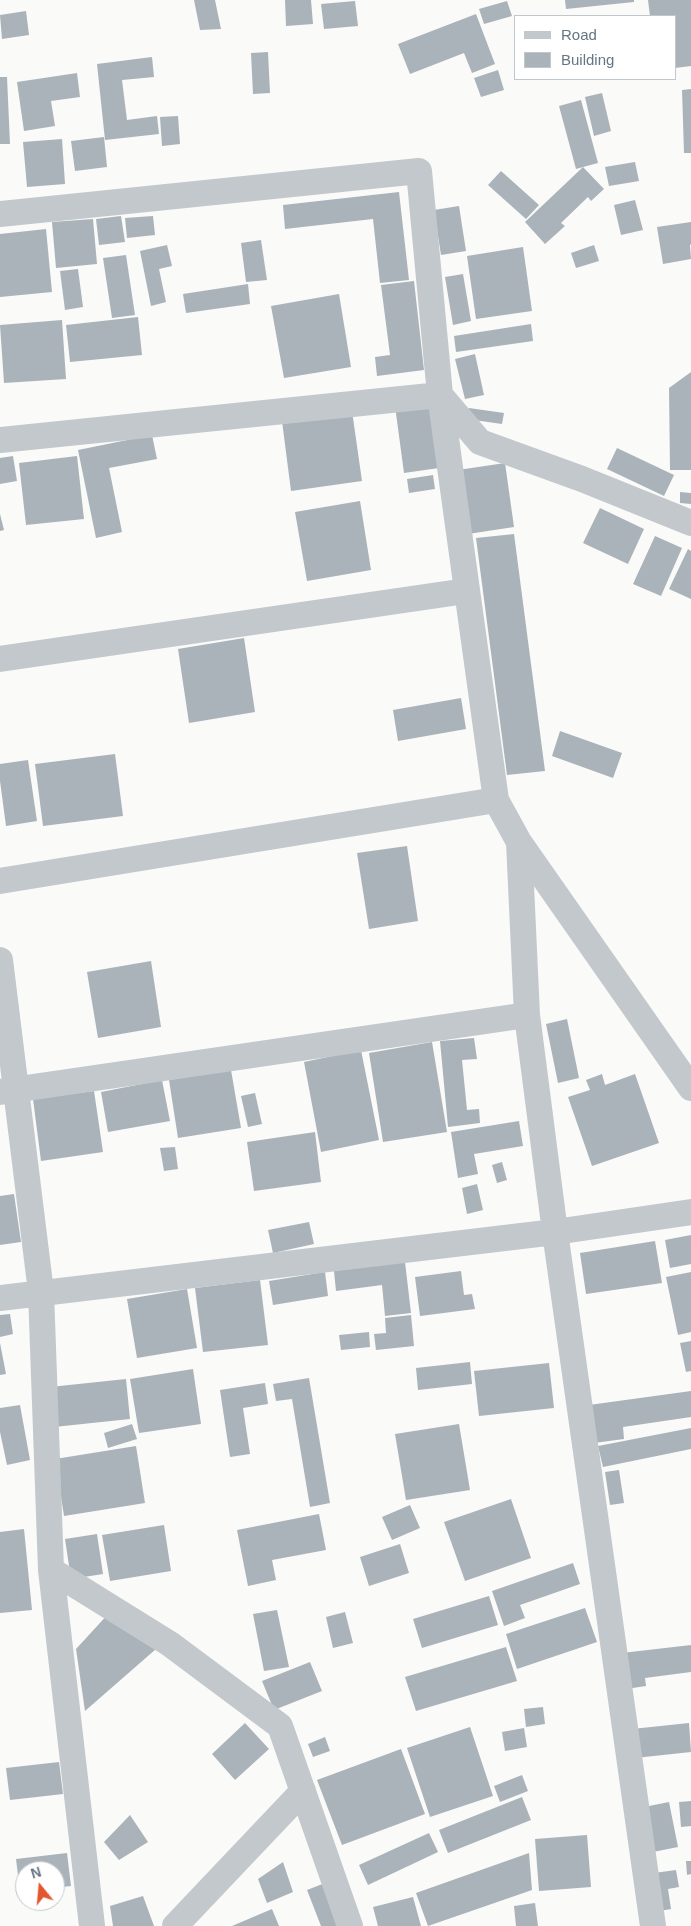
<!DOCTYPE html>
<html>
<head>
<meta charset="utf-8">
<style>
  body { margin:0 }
  #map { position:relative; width:691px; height:1926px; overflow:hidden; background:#fafaf8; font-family:Helvetica,sans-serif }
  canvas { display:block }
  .legend { position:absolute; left:514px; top:15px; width:162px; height:65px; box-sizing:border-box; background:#fff; border:1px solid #c1c8cd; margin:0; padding:6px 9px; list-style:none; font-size:15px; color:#657683 }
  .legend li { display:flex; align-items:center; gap:10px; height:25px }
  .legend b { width:25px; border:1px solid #c1c8cd }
  .north { position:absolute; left:15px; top:1861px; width:50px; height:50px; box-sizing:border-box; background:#fff; border:1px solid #c1c8cd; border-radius:50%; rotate:343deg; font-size:14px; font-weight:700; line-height:20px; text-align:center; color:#657683 }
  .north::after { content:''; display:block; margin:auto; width:18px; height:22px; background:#e4572e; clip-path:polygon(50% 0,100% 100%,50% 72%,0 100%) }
</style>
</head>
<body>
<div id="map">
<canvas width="691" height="1926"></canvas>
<ul class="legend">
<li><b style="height:6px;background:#c3c8cc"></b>Road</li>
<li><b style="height:14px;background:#aab3b9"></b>Building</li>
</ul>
<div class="north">N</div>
</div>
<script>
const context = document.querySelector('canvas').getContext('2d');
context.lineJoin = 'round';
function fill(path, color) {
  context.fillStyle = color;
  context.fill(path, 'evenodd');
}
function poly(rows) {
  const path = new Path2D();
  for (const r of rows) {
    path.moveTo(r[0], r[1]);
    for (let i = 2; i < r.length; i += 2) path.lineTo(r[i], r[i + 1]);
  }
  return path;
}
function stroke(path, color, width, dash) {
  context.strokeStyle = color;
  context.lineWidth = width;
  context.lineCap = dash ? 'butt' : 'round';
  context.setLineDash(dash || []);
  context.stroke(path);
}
fill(poly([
  [194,0,215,0,221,29,200,30],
  [285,0,311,0,313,24,286,26],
  [565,0,634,0,634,2,566,9],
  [648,0,691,0,691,66,675,68,675,16,650,16],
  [355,1,358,26,324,29,321,4],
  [507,1,512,16,484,24,479,9],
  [26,11,29,35,2,39,0,15],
  [476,14,495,64,472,73,464,53,410,74,398,44],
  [268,52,270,93,253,94,251,53],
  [152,57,154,77,122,80,127,120,157,116,159,134,105,140,97,64],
  [498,70,504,90,481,97,474,78],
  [77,73,80,97,51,101,55,126,24,131,17,82],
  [0,77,7,77,10,144,0,144],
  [691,89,691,153,684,153,682,90],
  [602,93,611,131,594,136,585,97],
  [581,100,598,163,583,167,604,189,591,201,588,197,561,223,565,226,545,244,525,222,583,167,576,169,559,106],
  [178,116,180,144,162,146,160,117],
  [104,137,107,167,75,171,71,141],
  [62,139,65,184,27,187,23,142],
  [635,162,639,181,609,186,605,167],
  [501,171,539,205,526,219,488,185],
  [399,192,409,280,380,283,373,219,285,229,283,205],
  [635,200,643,230,621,235,614,205],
  [459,206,466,251,441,255,434,210],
  [121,216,125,242,99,245,96,219],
  [153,216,155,235,127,238,125,218],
  [93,219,97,264,56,268,52,222],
  [691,222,691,244,690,245,691,259,663,264,657,227],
  [46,229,52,292,0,297,0,234],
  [261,240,267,280,246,282,241,243],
  [167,245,172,266,159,269,166,302,151,306,140,251],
  [594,245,599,261,576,268,571,253],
  [523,247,532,311,476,319,467,256],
  [126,255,135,315,112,318,103,258],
  [78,269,83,307,65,310,60,271],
  [463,274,471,321,453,325,445,277],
  [414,281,424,370,377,376,375,357,390,355,381,285],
  [248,284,250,304,186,313,183,294],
  [339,294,351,367,284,378,271,306],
  [138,317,142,355,70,362,66,325],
  [62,320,66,379,4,383,0,325],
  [531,324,533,341,456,352,454,336],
  [475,354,484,395,465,399,455,359],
  [691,372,691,470,670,470,669,388],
  [429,401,439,468,404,473,395,406],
  [469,408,504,413,502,424,467,419],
  [352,411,362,481,291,491,282,421],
  [152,435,157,459,109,468,122,532,96,538,78,450],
  [617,448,674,475,664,496,607,469],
  [13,456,17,481,0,484,0,458],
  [77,456,84,519,26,525,19,463],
  [505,463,514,527,468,534,458,470],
  [433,475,435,489,409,493,407,479],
  [680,492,691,493,691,504,680,503],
  [360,501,371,570,307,581,295,512],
  [600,508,644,529,628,564,583,543],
  [0,514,4,530,0,531],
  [514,534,545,771,507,775,476,538],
  [655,536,682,548,661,596,633,584],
  [688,549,691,551,691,599,669,589],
  [244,638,255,712,189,723,178,649],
  [461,698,466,729,398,741,393,710],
  [560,731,622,753,613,778,552,756],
  [115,754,123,816,43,826,35,764],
  [28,760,37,821,6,826,0,781,0,764],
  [407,846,418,921,369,929,357,853],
  [151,961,161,1027,98,1038,87,972],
  [567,1019,579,1078,558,1083,546,1024],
  [474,1038,477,1059,462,1060,467,1110,479,1109,480,1123,448,1127,440,1041],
  [432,1042,447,1132,383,1142,369,1053],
  [361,1050,379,1140,321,1152,304,1062],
  [231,1070,241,1128,178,1138,169,1080],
  [602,1074,605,1085,635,1074,659,1143,592,1166,568,1097,590,1090,586,1080],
  [162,1080,170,1121,108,1132,101,1092],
  [94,1091,103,1152,41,1161,33,1099],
  [255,1093,262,1124,248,1127,241,1096],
  [519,1121,523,1146,474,1154,478,1174,458,1178,451,1132],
  [315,1132,321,1182,254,1191,247,1142],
  [175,1147,178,1169,164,1171,160,1148],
  [502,1162,507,1180,497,1183,492,1165],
  [477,1184,483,1210,467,1214,462,1188],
  [14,1194,21,1242,0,1245,0,1196],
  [309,1222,314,1244,273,1253,268,1230],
  [691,1235,691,1264,670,1268,665,1240],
  [655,1241,662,1283,586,1294,580,1253],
  [405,1262,411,1313,385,1316,382,1285,336,1291,334,1271],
  [461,1271,464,1295,472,1294,475,1309,420,1316,415,1277],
  [325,1272,328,1296,273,1305,269,1281],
  [691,1272,691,1332,678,1335,666,1277],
  [260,1280,268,1345,203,1352,195,1288],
  [187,1289,197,1348,137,1358,127,1299],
  [10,1314,13,1334,0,1337,0,1315],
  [411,1315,414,1346,376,1350,374,1334,386,1333,385,1318],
  [369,1332,370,1347,341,1350,339,1335],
  [691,1341,691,1371,686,1372,680,1343],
  [0,1343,6,1374,0,1375],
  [470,1362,472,1384,418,1390,416,1368],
  [549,1363,554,1408,479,1416,474,1371],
  [193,1369,201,1424,139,1433,130,1379],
  [309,1378,330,1503,310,1507,292,1399,276,1401,273,1384],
  [126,1379,130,1419,54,1427,50,1387],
  [265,1383,268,1404,243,1408,250,1454,230,1457,220,1390],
  [691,1391,691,1417,623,1427,624,1439,594,1443,589,1405],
  [20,1405,30,1460,7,1465,0,1432,0,1408],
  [132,1424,137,1439,108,1448,104,1433],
  [459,1424,470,1490,406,1500,395,1434],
  [691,1428,691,1449,603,1467,598,1446],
  [136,1446,145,1503,64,1516,55,1459],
  [619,1470,624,1503,610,1505,605,1472],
  [511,1499,531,1558,465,1581,444,1522],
  [410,1505,420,1528,392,1540,382,1517],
  [319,1514,326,1550,272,1560,276,1580,248,1586,237,1530],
  [164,1525,171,1571,110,1581,102,1535],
  [24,1529,32,1610,0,1613,0,1532],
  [97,1534,103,1574,71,1579,65,1539],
  [400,1544,409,1573,369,1586,360,1557],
  [573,1563,580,1584,520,1605,525,1618,504,1626,492,1591],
  [489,1596,498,1625,422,1648,413,1619],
  [585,1608,597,1642,517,1669,506,1634],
  [277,1610,289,1667,264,1671,253,1614],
  [110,1612,156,1649,85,1711,76,1649],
  [345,1612,353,1643,333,1648,326,1617],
  [691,1645,691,1672,645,1678,646,1686,626,1689,622,1653],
  [506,1647,517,1681,416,1711,405,1677],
  [310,1662,322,1691,274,1710,262,1681],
  [543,1707,545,1724,526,1727,524,1709],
  [245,1723,269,1749,235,1780,212,1754],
  [689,1723,691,1752,635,1758,632,1729],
  [470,1727,493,1796,430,1817,407,1748],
  [524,1728,527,1747,505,1751,502,1732],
  [325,1737,330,1751,313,1757,308,1744],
  [401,1749,425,1814,342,1845,317,1780],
  [59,1762,63,1794,10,1800,6,1768],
  [522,1775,528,1791,500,1802,494,1786],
  [522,1797,531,1820,448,1853,439,1830],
  [691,1801,691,1826,681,1827,679,1802],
  [669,1802,678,1847,653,1852,644,1807],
  [130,1815,148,1842,119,1860,104,1842],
  [429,1833,438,1852,368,1885,359,1865],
  [587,1835,591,1887,539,1891,535,1839],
  [67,1853,71,1886,55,1888,55,1871,25,1871,25,1892,20,1892,16,1859],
  [529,1853,532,1890,428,1926,416,1893],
  [686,1861,691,1861,691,1874,687,1875],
  [283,1862,293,1892,267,1903,258,1879],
  [676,1870,679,1887,668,1889,671,1909,660,1911,654,1873],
  [325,1883,341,1926,321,1926,307,1890],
  [143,1896,154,1926,113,1926,110,1906],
  [413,1897,421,1926,378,1926,373,1907],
  [535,1903,538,1926,516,1926,514,1906],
  [272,1909,279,1926,232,1926]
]), '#aab3b9');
stroke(poly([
  [0,214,419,171,440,395,496,800,519,842,527,1015,555,1232,653,1926],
  [0,440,440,395,480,442,582,479,691,523],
  [0,659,466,591],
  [519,842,691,1088],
  [0,881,496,800],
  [0,960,41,1292,51,1570,92,1926],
  [0,1092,527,1015],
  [0,1298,555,1232,691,1212],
  [51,1570,170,1644,280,1726,350,1926],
  [175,1926,303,1791]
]), '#c3c8cc', 26);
</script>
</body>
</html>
